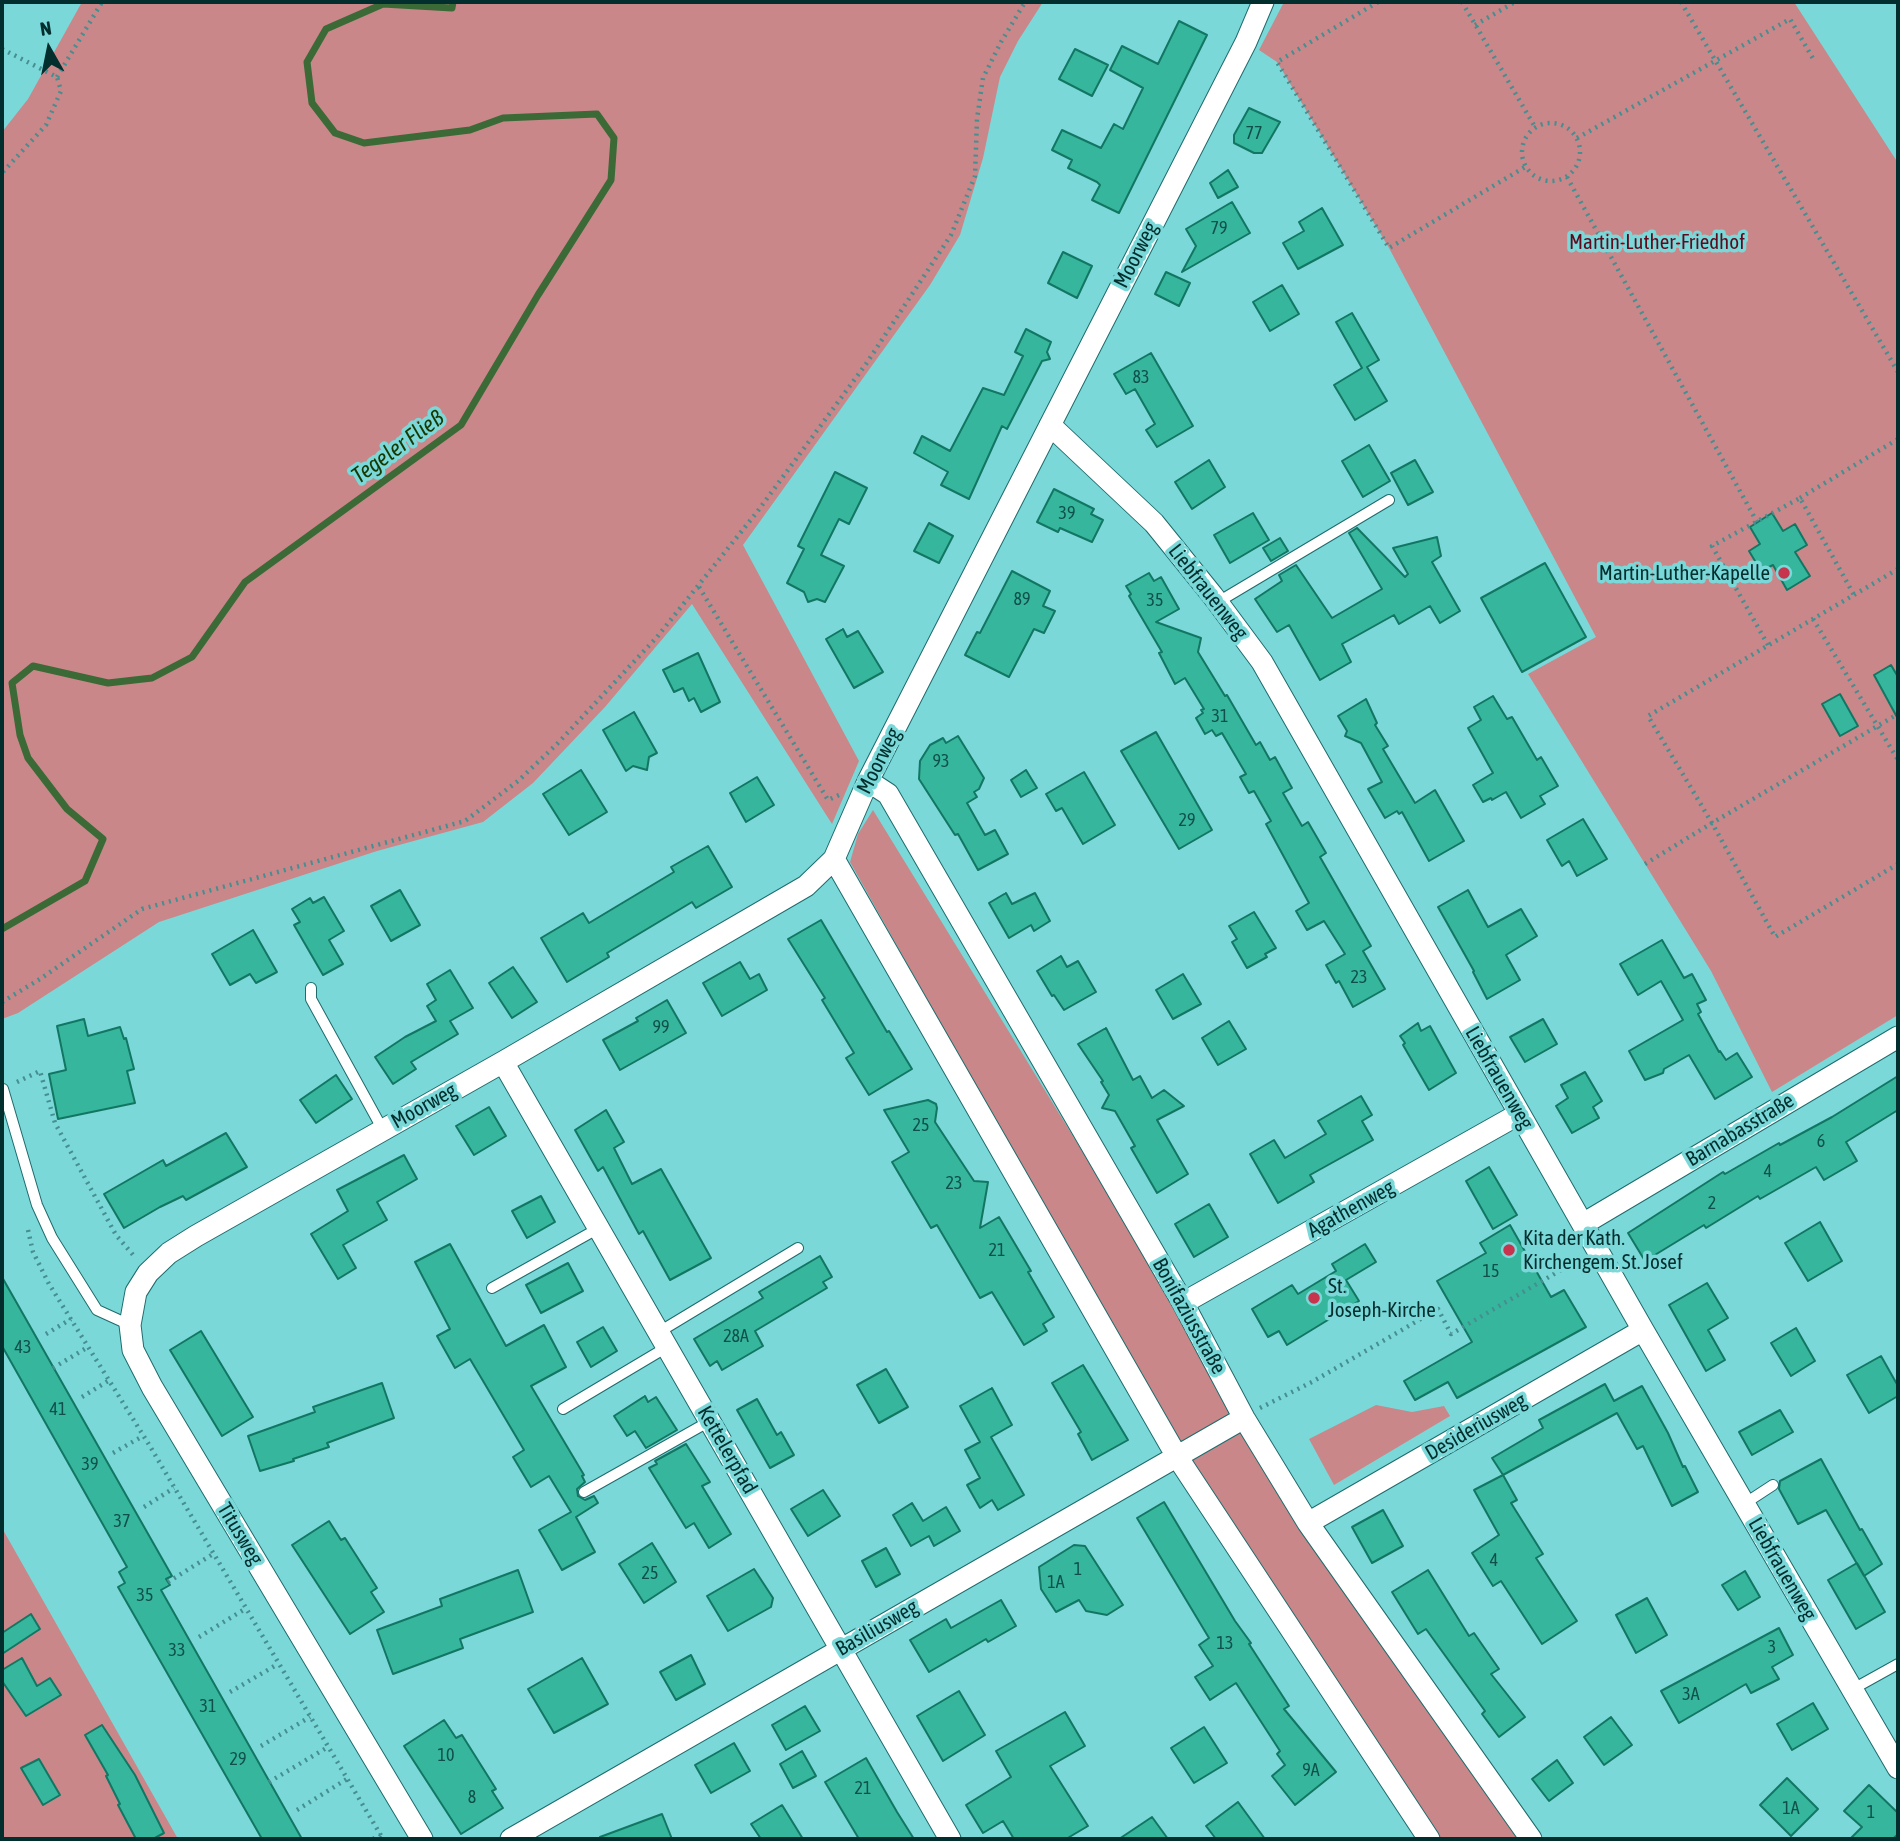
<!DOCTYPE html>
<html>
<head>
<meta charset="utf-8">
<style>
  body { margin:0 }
  #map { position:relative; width:1900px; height:1841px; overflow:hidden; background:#7ad8d9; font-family:"Asap Condensed",sans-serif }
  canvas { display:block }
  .frame { position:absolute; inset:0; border:4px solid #022e2e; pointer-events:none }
  .north { position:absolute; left:14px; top:14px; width:70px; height:70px; -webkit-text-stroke:5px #7ad8d9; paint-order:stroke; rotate:351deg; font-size:19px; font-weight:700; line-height:28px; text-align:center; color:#022e2e }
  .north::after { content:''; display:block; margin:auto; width:24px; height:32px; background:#022e2e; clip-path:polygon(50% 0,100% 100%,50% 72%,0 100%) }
</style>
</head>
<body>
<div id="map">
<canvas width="1900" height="1841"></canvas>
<div class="frame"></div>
<div class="north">N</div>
</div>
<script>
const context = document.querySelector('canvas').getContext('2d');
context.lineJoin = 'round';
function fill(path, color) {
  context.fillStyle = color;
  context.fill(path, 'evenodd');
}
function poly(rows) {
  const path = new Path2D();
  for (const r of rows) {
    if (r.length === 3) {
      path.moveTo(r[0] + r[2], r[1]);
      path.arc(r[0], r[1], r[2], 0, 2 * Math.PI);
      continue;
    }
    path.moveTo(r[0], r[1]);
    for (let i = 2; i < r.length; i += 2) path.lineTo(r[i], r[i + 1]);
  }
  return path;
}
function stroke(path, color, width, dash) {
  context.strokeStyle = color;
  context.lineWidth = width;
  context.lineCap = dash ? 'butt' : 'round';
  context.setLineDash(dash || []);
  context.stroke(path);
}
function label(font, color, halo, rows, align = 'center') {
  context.font = font + ' "Asap Condensed",sans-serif';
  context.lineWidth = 7;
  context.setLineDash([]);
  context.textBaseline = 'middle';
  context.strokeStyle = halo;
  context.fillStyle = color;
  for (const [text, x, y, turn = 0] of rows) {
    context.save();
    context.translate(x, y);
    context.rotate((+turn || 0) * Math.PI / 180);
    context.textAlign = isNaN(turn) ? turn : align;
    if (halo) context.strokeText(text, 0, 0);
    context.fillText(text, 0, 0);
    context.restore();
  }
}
fill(poly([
  [82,2,1043,2,1018,41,1000,77,983,158,960,235,930,285,743,545,859,761,832,824,692,604,605,707,533,783,483,822,377,851,159,922,18,1013,2,1019,2,132,28,99],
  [1284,2,1794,2,1898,163,1898,1015,1772,1092,1711,971,1528,674,1596,637,1389,248,1277,62,1259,50],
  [873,810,1179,1309,1520,1839,1437,1839,1174,1439,850,862,858,834],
  [1376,1405,1412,1412,1444,1406,1450,1416,1334,1485,1309,1439],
  [2,1528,178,1839,2,1839]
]), '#c9878a');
stroke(poly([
  [2,929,85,881,103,839,67,809,28,758,20,735,12,683,33,666,108,683,152,678,192,657,245,582,461,425,538,295,611,180,614,138,597,114,503,118,470,130,364,143,335,133,312,103,307,62,326,29,383,4,452,8,453,2]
]), '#3b6a37', 7);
const building = poly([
  [1179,21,1207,35,1119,213,1092,200,1100,185,1097,182,1068,168,1072,160,1052,150,1062,130,1101,148,1114,124,1123,129,1143,88,1110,70,1122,46,1158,64,1179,21],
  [1075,49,1108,65,1092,96,1059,79,1075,49],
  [1249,108,1280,122,1262,153,1254,153,1234,143,1234,135,1249,108],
  [1228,170,1238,187,1218,198,1210,183,1228,170],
  [1232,202,1250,233,1182,272,1196,246,1186,229,1232,202],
  [1322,208,1343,245,1298,269,1283,243,1304,231,1299,222,1322,208],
  [1063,252,1092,266,1077,298,1048,283,1063,252],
  [1166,272,1190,283,1179,306,1155,294,1166,272],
  [1282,285,1299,314,1270,331,1253,302,1282,285],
  [1352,313,1379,360,1367,367,1387,401,1355,420,1334,385,1362,368,1336,322,1352,313],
  [1026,329,1051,342,1047,352,1050,359,1042,361,1007,429,1002,426,969,499,941,485,948,472,914,453,922,436,950,451,983,388,1004,395,1023,356,1015,352,1026,329],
  [1151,353,1193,426,1157,447,1146,430,1155,424,1135,389,1126,394,1114,374,1151,353],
  [1369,445,1390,481,1363,497,1342,461,1369,445],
  [1209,460,1225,487,1192,509,1175,482,1209,460],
  [1415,460,1433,492,1408,505,1391,473,1415,460],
  [835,472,867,488,849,524,839,519,821,555,844,566,825,602,817,599,808,602,804,592,787,583,804,549,798,546,835,472],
  [1054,489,1094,509,1091,514,1103,520,1092,542,1060,528,1058,532,1037,522,1054,489],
  [1253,513,1269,540,1230,563,1214,535,1253,513],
  [1772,513,1783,531,1795,524,1807,545,1795,552,1810,576,1787,590,1773,565,1761,571,1749,551,1760,544,1750,527,1772,513],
  [929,523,953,536,939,563,914,551,929,523],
  [1357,528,1405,577,1408,574,1393,548,1437,537,1441,556,1432,562,1460,611,1440,623,1430,606,1399,624,1394,615,1342,644,1351,662,1320,680,1289,625,1277,632,1255,599,1282,581,1279,575,1296,565,1332,618,1382,589,1349,533,1357,528],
  [1280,538,1288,551,1271,561,1263,548,1280,538],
  [1545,563,1586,637,1522,672,1481,598,1545,563],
  [1012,571,1050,591,1043,606,1055,611,1044,633,1034,629,1009,677,965,655,977,632,980,633,1012,571],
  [1149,573,1154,581,1161,577,1179,609,1156,622,1201,638,1198,652,1225,696,1227,695,1256,745,1260,742,1270,760,1275,757,1292,788,1283,793,1302,826,1308,822,1326,853,1320,857,1371,946,1363,951,1385,989,1353,1007,1339,981,1336,983,1326,965,1345,954,1324,921,1307,930,1296,911,1309,903,1266,824,1271,821,1254,791,1249,793,1240,777,1246,774,1222,733,1216,736,1212,730,1205,734,1196,718,1203,713,1201,710,1204,709,1185,678,1175,684,1159,653,1162,652,1129,596,1131,594,1126,586,1149,573],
  [843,629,847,637,858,631,883,672,854,688,826,639,843,629],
  [698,653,720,702,701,712,694,698,689,701,683,688,674,692,663,670,698,653],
  [1891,665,1898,677,1898,719,1874,675,1891,665],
  [1840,694,1858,726,1840,736,1822,704,1840,694],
  [1493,696,1507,719,1512,717,1537,760,1541,757,1558,786,1540,796,1545,804,1521,818,1506,792,1492,800,1491,798,1483,802,1473,785,1493,773,1468,728,1481,720,1474,707,1493,696],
  [1366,699,1377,723,1375,725,1388,746,1383,749,1415,803,1435,790,1464,841,1429,861,1402,812,1399,814,1397,811,1385,818,1368,789,1382,782,1361,743,1345,736,1347,731,1338,716,1366,699],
  [634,712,657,753,649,757,647,770,633,766,626,771,603,730,634,712],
  [1156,732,1212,830,1179,849,1121,751,1156,732],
  [958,736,984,778,979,789,974,792,977,797,967,803,985,835,995,830,1008,854,978,870,958,834,955,835,919,779,920,761,930,745,943,738,946,743,958,736],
  [581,770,607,812,569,835,543,794,581,770],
  [1026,770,1037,788,1021,797,1011,780,1026,770],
  [1084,772,1115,825,1083,844,1062,808,1056,811,1046,794,1084,772],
  [757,777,774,805,746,822,730,793,757,777],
  [1583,819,1607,859,1577,876,1569,861,1562,866,1547,840,1583,819],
  [708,846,732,887,696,908,692,902,607,953,609,957,567,982,541,938,583,913,589,923,674,872,671,867,708,846],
  [400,890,420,925,391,941,371,906,400,890],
  [1468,890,1488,927,1521,909,1537,936,1506,955,1520,980,1487,999,1473,972,1474,971,1438,907,1468,890],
  [1006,893,1012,904,1035,893,1050,921,1034,931,1031,925,1009,938,989,903,1006,893],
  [324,897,344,931,329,940,343,964,323,975,294,925,300,922,292,909,310,898,313,903,324,897],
  [1254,912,1276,948,1265,954,1267,957,1247,968,1232,942,1237,939,1229,926,1254,912],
  [821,920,887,1032,889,1031,912,1069,869,1095,846,1058,854,1053,822,1000,825,998,788,939,821,920],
  [253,930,277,972,256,983,250,974,230,985,212,954,253,930],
  [1662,940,1684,978,1692,974,1706,1000,1697,1004,1701,1012,1698,1014,1719,1052,1720,1051,1726,1060,1737,1053,1752,1077,1715,1099,1689,1055,1664,1069,1663,1073,1645,1080,1629,1051,1683,1020,1661,981,1638,995,1620,964,1662,940],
  [1061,956,1067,967,1078,961,1096,992,1064,1010,1054,995,1052,996,1037,971,1061,956],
  [740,962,750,979,759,974,767,990,722,1016,703,983,740,962],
  [513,967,537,1002,512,1018,489,983,513,967],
  [450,970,473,1008,450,1021,458,1034,411,1062,416,1069,393,1084,375,1057,405,1037,436,1021,427,1006,436,1000,427,984,450,970],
  [1183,974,1201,1004,1173,1019,1156,990,1183,974],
  [667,1000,686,1033,620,1070,603,1040,638,1021,636,1018,667,1000],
  [84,1019,88,1036,120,1027,124,1039,126,1038,134,1069,127,1071,135,1103,58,1119,49,1074,66,1070,57,1026,84,1019],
  [1543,1019,1557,1044,1525,1062,1510,1037,1543,1019],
  [1229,1021,1246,1049,1218,1065,1202,1038,1229,1021],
  [1418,1023,1421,1031,1430,1026,1456,1073,1429,1090,1403,1045,1405,1043,1400,1036,1418,1023],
  [1106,1028,1133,1080,1140,1076,1152,1098,1164,1090,1184,1106,1157,1120,1188,1174,1157,1193,1131,1148,1135,1146,1115,1111,1102,1108,1109,1095,1101,1082,1103,1081,1078,1044,1106,1028],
  [1585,1072,1602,1101,1593,1107,1599,1118,1572,1133,1556,1106,1568,1098,1561,1085,1585,1072],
  [336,1075,352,1099,316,1123,300,1100,336,1075],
  [1898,1076,1898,1110,1846,1142,1857,1161,1824,1180,1816,1167,1760,1199,1758,1196,1706,1228,1704,1225,1645,1261,1628,1233,1723,1172,1725,1174,1779,1143,1780,1145,1832,1117,1898,1076],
  [1361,1096,1372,1115,1362,1121,1373,1140,1310,1175,1314,1182,1278,1203,1250,1154,1274,1140,1285,1158,1326,1134,1318,1121,1361,1096],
  [928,1100,936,1104,937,1108,935,1122,974,1181,988,1182,980,1228,999,1217,1031,1271,1028,1272,1054,1317,1043,1324,1047,1331,1024,1345,992,1292,980,1298,937,1225,931,1228,892,1162,909,1152,884,1110,928,1100],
  [489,1107,506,1136,474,1155,456,1126,489,1107],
  [606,1110,624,1142,614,1148,632,1184,661,1169,711,1258,670,1280,643,1231,639,1234,603,1167,598,1171,575,1130,606,1110],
  [226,1133,247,1167,186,1200,183,1196,160,1207,124,1228,104,1194,163,1160,166,1166,226,1133],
  [404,1155,417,1179,377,1202,387,1220,343,1245,356,1268,338,1279,311,1234,348,1211,337,1190,404,1155],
  [1489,1167,1517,1215,1493,1229,1466,1181,1489,1167],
  [541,1196,555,1222,527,1238,512,1211,541,1196],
  [1209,1204,1228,1237,1194,1257,1175,1224,1209,1204],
  [1820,1222,1842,1261,1808,1281,1785,1243,1820,1222],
  [1510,1225,1551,1297,1564,1290,1586,1327,1457,1398,1448,1382,1415,1400,1404,1381,1472,1342,1437,1281,1486,1253,1480,1243,1510,1225],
  [450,1244,506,1346,544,1325,566,1367,531,1386,584,1475,582,1476,585,1482,577,1489,578,1496,585,1500,594,1496,598,1503,576,1517,595,1552,562,1570,539,1530,571,1512,549,1476,531,1487,513,1457,524,1450,470,1359,455,1368,437,1336,450,1329,415,1262,450,1244],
  [1365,1244,1376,1262,1346,1280,1359,1301,1287,1345,1279,1331,1268,1337,1252,1309,1292,1285,1298,1294,1336,1271,1332,1264,1365,1244],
  [820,1256,832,1277,823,1282,827,1288,755,1331,763,1346,722,1370,717,1361,710,1366,694,1339,763,1298,759,1292,820,1256],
  [568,1263,583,1291,541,1313,526,1285,568,1263],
  [2,1277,172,1576,166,1579,170,1585,161,1590,302,1839,262,1839,118,1587,125,1583,119,1572,127,1567,2,1346,2,1277],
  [1707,1283,1728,1318,1708,1330,1725,1360,1706,1371,1669,1305,1707,1283],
  [603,1327,617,1351,591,1367,577,1342,603,1327],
  [1796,1328,1815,1361,1791,1376,1771,1343,1796,1328],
  [201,1331,253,1417,222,1436,170,1350,201,1331],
  [1881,1356,1898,1386,1898,1396,1869,1413,1847,1375,1881,1356],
  [1083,1365,1128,1440,1092,1460,1078,1434,1081,1432,1052,1383,1083,1365],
  [886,1369,908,1407,879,1423,857,1385,886,1369],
  [382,1383,394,1418,327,1443,329,1447,293,1459,294,1461,260,1471,248,1436,315,1412,313,1407,382,1383],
  [1605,1384,1614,1401,1642,1386,1668,1433,1683,1467,1685,1466,1698,1492,1672,1506,1643,1446,1637,1449,1617,1413,1503,1475,1492,1458,1543,1428,1539,1420,1605,1384],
  [992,1388,1012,1425,991,1437,1024,1495,998,1510,992,1500,980,1508,967,1485,980,1478,965,1450,980,1442,960,1406,992,1388],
  [645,1396,648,1402,656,1397,677,1430,646,1448,635,1431,627,1436,614,1416,645,1396],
  [757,1399,777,1435,781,1432,794,1455,770,1468,737,1410,757,1399],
  [1780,1410,1793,1432,1752,1455,1739,1432,1780,1410],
  [686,1444,710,1482,702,1486,731,1534,709,1548,694,1523,686,1528,649,1468,657,1464,655,1461,686,1444],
  [1821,1459,1860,1530,1862,1529,1882,1564,1864,1576,1826,1510,1798,1524,1779,1489,1780,1481,1821,1459],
  [1503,1475,1517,1500,1511,1503,1543,1554,1536,1558,1577,1621,1542,1644,1501,1581,1493,1586,1472,1553,1499,1535,1474,1490,1503,1475],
  [823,1490,840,1516,808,1536,791,1509,823,1490],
  [1164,1502,1235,1621,1251,1643,1249,1644,1289,1706,1284,1709,1336,1772,1295,1805,1272,1776,1285,1765,1277,1754,1280,1751,1236,1683,1210,1700,1195,1677,1213,1666,1199,1645,1209,1638,1137,1518,1164,1502],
  [912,1503,923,1521,946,1507,960,1531,934,1546,929,1536,911,1546,893,1515,912,1503],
  [1383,1510,1403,1546,1372,1563,1352,1527,1383,1510],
  [329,1521,341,1540,345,1538,377,1588,371,1592,384,1612,350,1634,292,1545,329,1521],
  [652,1543,676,1582,644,1603,619,1564,652,1543],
  [1074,1545,1085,1546,1123,1605,1107,1615,1086,1611,1079,1600,1056,1612,1041,1589,1039,1567,1074,1545],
  [886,1548,900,1574,876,1587,862,1561,886,1548],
  [1857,1563,1885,1612,1856,1629,1828,1580,1857,1563],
  [754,1569,773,1598,771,1607,728,1631,707,1596,754,1569],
  [518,1570,533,1612,460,1639,463,1648,393,1674,377,1630,442,1606,440,1599,518,1570],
  [1428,1570,1469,1636,1474,1633,1499,1669,1491,1674,1525,1717,1499,1737,1482,1714,1485,1711,1426,1629,1418,1634,1392,1592,1428,1570],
  [1745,1571,1760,1597,1738,1610,1722,1585,1745,1571],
  [1647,1598,1667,1635,1636,1653,1616,1615,1647,1598],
  [1001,1600,1016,1626,988,1642,986,1639,929,1672,910,1640,946,1619,951,1628,1001,1600],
  [31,1614,40,1629,2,1654,2,1633,31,1614],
  [1779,1628,1793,1655,1772,1667,1779,1679,1751,1693,1746,1684,1679,1723,1661,1691,1779,1628],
  [691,1655,705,1684,676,1700,660,1672,691,1655],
  [22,1658,37,1686,50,1678,61,1695,26,1716,2,1681,2,1670,22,1658],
  [582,1658,608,1704,554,1733,528,1689,582,1658],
  [959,1691,985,1735,943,1761,917,1716,959,1691],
  [1813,1703,1828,1729,1792,1750,1777,1724,1813,1703],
  [805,1706,820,1731,786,1750,772,1725,805,1706],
  [1065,1712,1085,1746,1050,1766,1088,1826,1066,1839,1014,1839,1003,1821,983,1833,966,1805,1011,1777,996,1751,1065,1712],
  [1611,1717,1632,1745,1604,1765,1584,1737,1611,1717],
  [444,1720,456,1738,462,1735,496,1789,492,1791,503,1808,461,1834,404,1746,444,1720],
  [102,1725,135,1775,164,1833,153,1839,136,1839,118,1805,120,1804,106,1776,108,1775,85,1735,102,1725],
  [1204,1727,1227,1763,1194,1783,1171,1748,1204,1727],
  [734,1743,750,1771,711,1793,695,1765,734,1743],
  [802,1751,816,1776,793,1788,780,1764,802,1751],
  [866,1758,897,1812,914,1839,859,1839,825,1782,866,1758],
  [39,1759,60,1795,43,1805,21,1768,39,1759],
  [1557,1760,1573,1783,1549,1801,1532,1779,1557,1760],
  [1787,1778,1818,1809,1791,1836,1760,1805,1787,1778],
  [1869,1785,1898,1813,1898,1834,1893,1839,1850,1839,1862,1827,1844,1811,1869,1785],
  [1238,1802,1265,1839,1216,1839,1206,1826,1238,1802],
  [782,1805,803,1839,761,1839,751,1824,782,1805],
  [662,1814,672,1839,600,1839,600,1837,662,1814],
  [1152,1817,1168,1839,1119,1839,1152,1817]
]);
fill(building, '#36b69c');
stroke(building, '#127663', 2);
const lane = poly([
  [1218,602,1389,500],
  [311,988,311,999,383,1130],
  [3,1089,37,1205,52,1238,97,1310,130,1325],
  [492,1288,599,1228],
  [659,1332,798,1248],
  [563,1409,667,1347],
  [584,1492,710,1421],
  [1744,1504,1773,1485],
  [1853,1689,1898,1664]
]);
const street = poly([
  [1050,425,1154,523,1213,596,1262,662,1643,1330,1898,1768],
  [868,781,888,794,1183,1303,1244,1418,1308,1523,1531,1839],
  [834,859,1176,1455,1429,1839],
  [503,1062,950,1839],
  [1583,1224,1898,1037],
  [1183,1303,1519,1114],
  [1308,1523,1643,1330],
  [422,1839,152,1387,133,1350,130,1325,136,1292,148,1273,169,1253,196,1236,503,1062,806,886,834,859,868,781,1246,42,1263,2],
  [511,1839,1244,1418]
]);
stroke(lane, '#1f6b6c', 12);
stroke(street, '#1f6b6c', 23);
stroke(poly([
  [1378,2,1277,62,1389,248,1525,167],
  [1462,2,1535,127],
  [1681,2,1898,372],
  [1475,25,1515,2],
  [2,49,57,77,61,91,46,125,2,173],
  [57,77,102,2],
  [1551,152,29],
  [1577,138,1790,19,1815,62],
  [1567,177,1757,522],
  [1800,498,1898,439],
  [1898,569,1648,716,1712,823,1898,714],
  [699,587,828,800,839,795],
  [1813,619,1898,760],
  [1768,645,1712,546,1800,498,1854,595],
  [1645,864,1712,823,1775,937,1898,864],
  [2,1002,40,979,142,909,465,821,518,781,557,744,657,637,757,512,866,364,951,235,975,176,977,119,983,78,1001,42,1025,2],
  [17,1082,40,1071,55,1123,116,1235,134,1256],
  [28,1230,33,1252,49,1284,148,1443,383,1839],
  [46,1334,71,1319],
  [53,1368,88,1347],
  [82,1397,108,1381],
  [1260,1408,1312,1382,1438,1309,1451,1334,1578,1260],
  [113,1453,143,1436],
  [144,1507,174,1488],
  [168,1582,213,1554],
  [199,1637,245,1609],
  [230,1692,278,1664],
  [261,1746,310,1717],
  [269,1782,328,1747],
  [297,1810,347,1779],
  [373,1839,381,1835]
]), '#468e8f', 4.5, [2, 5]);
stroke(lane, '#fff', 10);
stroke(street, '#fff', 21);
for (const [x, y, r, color] of [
  [1784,573,7,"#c6354d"],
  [1509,1250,7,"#c6354d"],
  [1314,1298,7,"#c6354d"]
]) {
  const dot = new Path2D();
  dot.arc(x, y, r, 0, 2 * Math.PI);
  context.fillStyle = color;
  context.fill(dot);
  stroke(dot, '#7ad8d9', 2.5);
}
label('18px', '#0f504a', null, [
  ["77",1254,133],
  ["79",1219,228],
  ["83",1141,377],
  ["39",1067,513],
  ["89",1022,599],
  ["35",1155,600],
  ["31",1220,716],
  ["93",941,761],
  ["29",1187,820],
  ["23",1359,977],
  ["99",661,1027],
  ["25",921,1125],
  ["6",1821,1141],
  ["4",1768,1171],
  ["23",954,1183],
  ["2",1712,1203],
  ["21",997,1250],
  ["15",1491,1271],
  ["28A",736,1336],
  ["43",23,1347],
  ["41",58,1409],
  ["39",90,1464],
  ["37",122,1521],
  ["4",1494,1560],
  ["1",1078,1569],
  ["25",650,1573],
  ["1A",1056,1582],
  ["35",145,1595],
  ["13",1225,1643],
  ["3",1772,1647],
  ["33",177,1650],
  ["3A",1691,1694],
  ["31",208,1706],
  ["10",446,1755],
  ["29",238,1759],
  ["9A",1311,1770],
  ["21",863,1788],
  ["8",472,1797],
  ["1A",1791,1808],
  ["1",1871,1812]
]);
label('21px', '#60091d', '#7ad8d9', [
  ["Martin-Luther-Friedhof",1657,242]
]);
label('21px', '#022e2e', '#7ad8d9', [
  ["Moorweg",1136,255,-63],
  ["Liebfrauenweg",1208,592,52],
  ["Moorweg",879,761,-63],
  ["Liebfrauenweg",1499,1078,60],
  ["Moorweg",424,1106,-29],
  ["Barnabasstraße",1740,1130,-31],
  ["Agathenweg",1351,1209,-29],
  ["Bonifaziusstraße",1189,1316,61],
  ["Desideriusweg",1476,1427,-30],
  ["Kettelerpfad",727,1450,60],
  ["Titusweg",240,1534,59],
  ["Liebfrauenweg",1782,1569,60],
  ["Basiliusweg",877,1628,-30]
]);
label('21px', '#022e2e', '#7ad8d9', [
  ["Martin-Luther-Kapelle",1770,573,"right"],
  ["Kita der Kath.",1523,1238],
  ["Kirchengem. St. Josef",1523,1262],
  ["St.",1328,1286],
  ["Joseph-Kirche",1328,1310]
], 'left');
label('italic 23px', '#183803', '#7ad8d9', [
  ["Tegeler Fließ",398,447,-36]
]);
</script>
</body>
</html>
